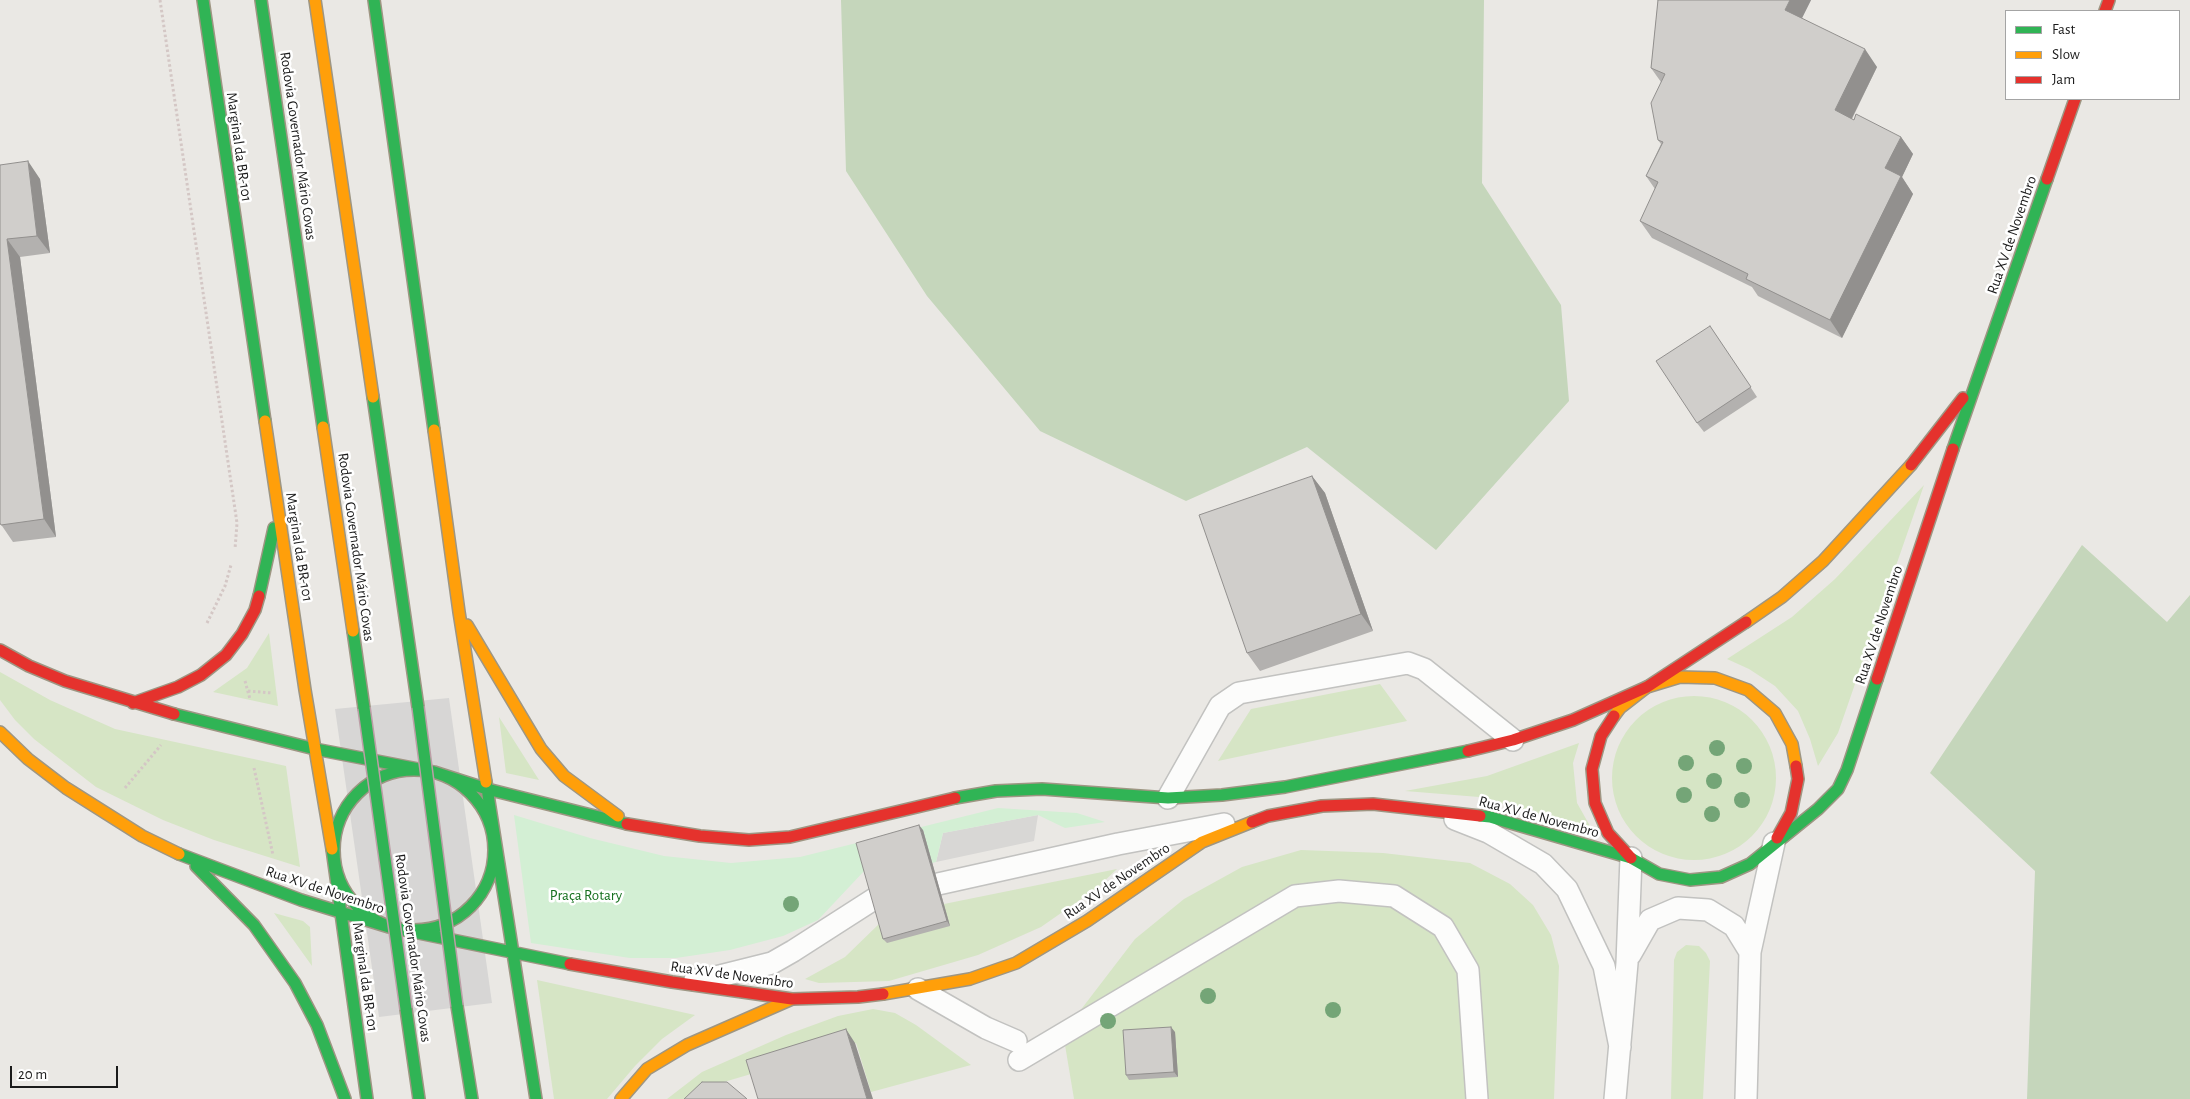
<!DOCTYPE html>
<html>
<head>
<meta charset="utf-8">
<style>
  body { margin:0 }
  #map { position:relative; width:2190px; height:1099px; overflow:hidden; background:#eae8e4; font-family:"Alegreya Sans",sans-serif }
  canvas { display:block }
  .legend { position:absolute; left:2005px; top:10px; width:175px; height:90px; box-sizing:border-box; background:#fff; border:1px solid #a4a4a4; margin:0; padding:6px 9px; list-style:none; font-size:15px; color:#1b1b1b }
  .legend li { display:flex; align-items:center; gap:10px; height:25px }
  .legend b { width:25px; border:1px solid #a4a4a4 }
  .scale { position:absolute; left:10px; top:1066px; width:108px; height:22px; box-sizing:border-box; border:2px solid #1b1b1b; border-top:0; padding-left:6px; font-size:15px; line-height:18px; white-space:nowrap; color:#1b1b1b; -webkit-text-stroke:4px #fff; paint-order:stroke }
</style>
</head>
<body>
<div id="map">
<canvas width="2190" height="1099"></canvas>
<ul class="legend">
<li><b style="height:6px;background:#30b455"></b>Fast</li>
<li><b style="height:6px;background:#ff9f0a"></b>Slow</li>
<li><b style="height:6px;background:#e5322d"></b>Jam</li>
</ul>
<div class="scale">20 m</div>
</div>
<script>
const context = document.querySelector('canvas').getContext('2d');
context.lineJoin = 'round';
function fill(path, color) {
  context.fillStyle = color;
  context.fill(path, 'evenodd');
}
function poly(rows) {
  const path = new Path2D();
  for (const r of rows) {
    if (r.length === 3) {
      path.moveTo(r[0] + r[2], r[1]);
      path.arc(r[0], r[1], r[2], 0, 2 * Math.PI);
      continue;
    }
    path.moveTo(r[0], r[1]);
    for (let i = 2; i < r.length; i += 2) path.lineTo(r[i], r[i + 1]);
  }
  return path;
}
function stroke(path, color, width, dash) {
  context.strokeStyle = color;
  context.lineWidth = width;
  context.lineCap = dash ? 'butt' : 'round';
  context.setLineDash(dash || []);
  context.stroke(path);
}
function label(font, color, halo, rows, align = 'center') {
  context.font = font + ' "Alegreya Sans",sans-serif';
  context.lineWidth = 5;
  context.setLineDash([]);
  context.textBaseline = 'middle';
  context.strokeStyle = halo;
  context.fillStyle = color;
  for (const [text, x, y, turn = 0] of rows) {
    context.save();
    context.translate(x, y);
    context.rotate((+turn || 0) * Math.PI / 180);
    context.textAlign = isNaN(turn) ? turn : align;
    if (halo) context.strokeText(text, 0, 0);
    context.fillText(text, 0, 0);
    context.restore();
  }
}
fill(poly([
  [1038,815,1034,841,936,862,943,833]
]), '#d8d7d5');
fill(poly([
  [1924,485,1838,733,1818,766,1810,739,1798,711,1775,686,1749,669,1727,659,1792,617,1835,579],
  [269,633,278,706,213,692,247,668],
  [0,672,50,700,115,729,286,766,300,867,214,840,163,820,96,787,34,739,15,720,0,700],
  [1380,684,1407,721,1218,761,1251,709],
  [1694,778,82],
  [499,717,539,780,506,773],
  [1579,743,1573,763,1577,803,1594,833,1537,813,1479,797,1405,791,1487,776],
  [1301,850,1383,853,1470,863,1510,884,1533,905,1551,935,1559,966,1554,1099,1074,1099,1063,1033,1135,939,1184,899,1242,867],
  [1117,869,1097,888,1041,927,978,955,889,981,819,983,805,979,845,957,881,922,944,904],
  [274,913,303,921,310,927,312,966],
  [1686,945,1699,946,1706,953,1710,961,1703,1099,1671,1099,1674,960,1677,952],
  [537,980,695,1015,662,1039,635,1066,607,1099,554,1099],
  [873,1009,895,1013,916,1025,971,1065,871,1092,856,1043,707,1087,694,1099,667,1099,702,1072,786,1035,838,1016]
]), '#d6e5c5');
fill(poly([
  [841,0,1484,0,1482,183,1561,305,1569,401,1436,550,1307,447,1186,501,1040,431,927,296,846,171],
  [2082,545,2167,622,2190,595,2190,1099,2027,1099,2035,871,1930,773]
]), '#c5d6bb');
fill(poly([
  [998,808,1077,813,1105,822,1065,828,1038,815,943,833,936,862,932,863,923,830,866,869,818,920,783,936,730,950,676,958,630,958,531,943,514,815,590,838,664,856,731,863,800,857]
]), '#d3efd4');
fill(poly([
  [449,698,492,1003,379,1017,335,709]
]), '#d7d6d5');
const lane = poly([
  [1168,798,1220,706,1239,693,1408,663,1424,669,1513,740],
  [1455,819,1488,832,1543,864,1567,889,1604,966,1620,1047],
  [938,884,1118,844,1224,824],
  [1630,955,1650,920,1678,908,1708,910,1734,926,1750,952],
  [695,980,712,978,772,963,793,951,874,899],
  [918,989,986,1028,1016,1041],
  [1019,1060,1295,896,1339,891,1394,896,1443,927,1468,970,1477,1099],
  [1615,1099,1627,963,1631,858],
  [1746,1099,1750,952,1774,843]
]);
const fast = poly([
  [203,0,265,421],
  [261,0,323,427],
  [374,0,434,430],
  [373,397,418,707],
  [1953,449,2047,179],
  [259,596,274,528],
  [353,631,364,708],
  [174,714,315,749,434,772,487,789,627,824],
  [414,850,80],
  [486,782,536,1099],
  [955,798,996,791,1042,789,1168,798,1222,795,1285,787,1468,751],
  [1480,816,1490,817,1631,858,1659,874,1690,880,1721,877,1750,864,1818,809,1838,789,1847,770,1877,679],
  [332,849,367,1099],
  [179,854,301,900,389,927,570,964],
  [196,866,254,925,295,983,317,1025,345,1099],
  [457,1006,472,1099],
  [406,1009,419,1099]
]);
const slow = poly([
  [315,0,373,397],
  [265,421,305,690,332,849],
  [323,427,353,631],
  [434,430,459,612,486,782],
  [1746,622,1782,597,1823,561,1911,465],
  [467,625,541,749,564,776,618,816],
  [1614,716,1620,708,1647,687,1680,677,1715,678,1748,690,1775,713,1792,744,1796,766],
  [0,732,28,759,66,788,142,836,179,854],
  [883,994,970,979,1016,963,1087,921,1202,842,1252,822],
  [621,1099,647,1069,687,1045,792,999]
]);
const jam = poly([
  [2105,11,2109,0],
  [2047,179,2075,99],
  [1911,465,1963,398],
  [0,650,29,666,65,681,174,714],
  [1877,679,1953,449],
  [133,703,178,687,201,675,226,655,242,634,255,610,259,596],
  [1614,716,1601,736,1592,769,1595,803,1608,833,1631,858],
  [1468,751,1513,740,1573,720,1647,687,1746,622],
  [1252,822,1268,816,1322,806,1373,804,1480,816],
  [627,824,700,836,749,840,790,837,955,798],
  [1777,838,1791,813,1798,779,1796,766],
  [570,964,672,982,792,999,858,997,883,994]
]);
stroke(lane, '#c2c2c0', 24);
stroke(fast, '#9e9683', 14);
stroke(slow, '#9e9683', 14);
stroke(jam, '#9e9683', 14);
stroke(poly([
  [160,0,237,523,235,549],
  [207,623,225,586,231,565],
  [245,681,250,699],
  [248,691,272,693],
  [254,768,273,855],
  [125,788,161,745]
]), '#d4c7c5', 3, [2.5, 2.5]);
stroke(lane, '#fcfcfb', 21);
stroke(fast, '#30b455', 11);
stroke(slow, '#ff9f0a', 11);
stroke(jam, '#e5322d', 11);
const fastBridge = poly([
  [418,707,457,1006],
  [364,708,406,1009]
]);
stroke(fastBridge, '#bc9ea6', 14, []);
stroke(fastBridge, '#30b455', 11);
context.fillStyle = '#74a577';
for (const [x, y] of [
  [1717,748],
  [1686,763],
  [1744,766],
  [1714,781],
  [1684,795],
  [1742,800],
  [1712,814],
  [791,904],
  [1208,996],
  [1333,1010],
  [1108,1021]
]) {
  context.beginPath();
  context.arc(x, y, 8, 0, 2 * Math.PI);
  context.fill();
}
fill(poly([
  [1658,0,1811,0,1802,18,1877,67,1852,119,1901,137,1913,154,1902,177,1913,194,1842,338,1758,296,1752,287,1652,238,1640,221,1655,189,1646,176,1661,144,1658,140,1661,82,1651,68],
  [0,165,40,179,50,253,20,257,56,537,13,542,0,523],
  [1710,326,1757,397,1704,432,1697,423],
  [1312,476,1325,493,1373,631,1260,671,1247,653],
  [923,830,950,926,887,943,883,939],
  [1175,1032,1178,1077,1129,1080,1126,1075]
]), '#b3b1af');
fill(poly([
  [1790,0,1811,0,1797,28,1785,10],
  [1865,49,1877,67,1847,128,1835,110],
  [1901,137,1913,154,1902,177,1913,194,1842,338,1830,320,1885,168],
  [28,161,40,179,50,253,37,236],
  [7,239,20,257,56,537,44,519],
  [1312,476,1325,493,1373,631,1361,614],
  [919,825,923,830,950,926,947,921],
  [1171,1027,1175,1032,1178,1077,1174,1072],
  [846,1029,855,1043,873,1099,867,1099]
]), '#92908e');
const building = poly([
  [1658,0,1790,0,1785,10,1865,49,1835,110,1854,120,1856,114,1901,137,1885,168,1901,176,1830,320,1746,279,1748,274,1640,221,1658,182,1646,176,1663,142,1658,140,1651,103,1665,74,1651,68,1658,0],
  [28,161,37,236,7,239,44,519,1,525,0,523,0,165,28,161],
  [1710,326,1751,387,1697,423,1656,361,1710,326],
  [1312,476,1361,614,1247,653,1199,515,1312,476],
  [919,825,947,921,883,939,856,843,919,825],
  [1171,1027,1174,1072,1126,1075,1123,1030,1171,1027],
  [846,1029,867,1099,758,1099,746,1060,846,1029],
  [702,1082,727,1082,746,1098,747,1099,684,1099,702,1082]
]);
fill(building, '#d0cecb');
stroke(building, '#92908e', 1);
label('15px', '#1b1b1b', '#fff', [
  ["Rodovia Governador Mário Covas",298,146,82],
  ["Marginal da BR-101",239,147,82],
  ["Rua XV de Novembro",2012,235,-71],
  ["Marginal da BR-101",299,547,81],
  ["Rodovia Governador Mário Covas",356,547,82],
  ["Rua XV de Novembro",1879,625,-72],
  ["Rua XV de Novembro",1539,817,15],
  ["Rua XV de Novembro",1117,881,-34],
  ["Rua XV de Novembro",325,890,18],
  ["Rodovia Governador Mário Covas",413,948,82],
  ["Rua XV de Novembro",732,975,8],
  ["Marginal da BR-101",365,977,82]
]);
label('15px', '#146f1d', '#fff', [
  ["Praça Rotary",586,895]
]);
</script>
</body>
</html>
